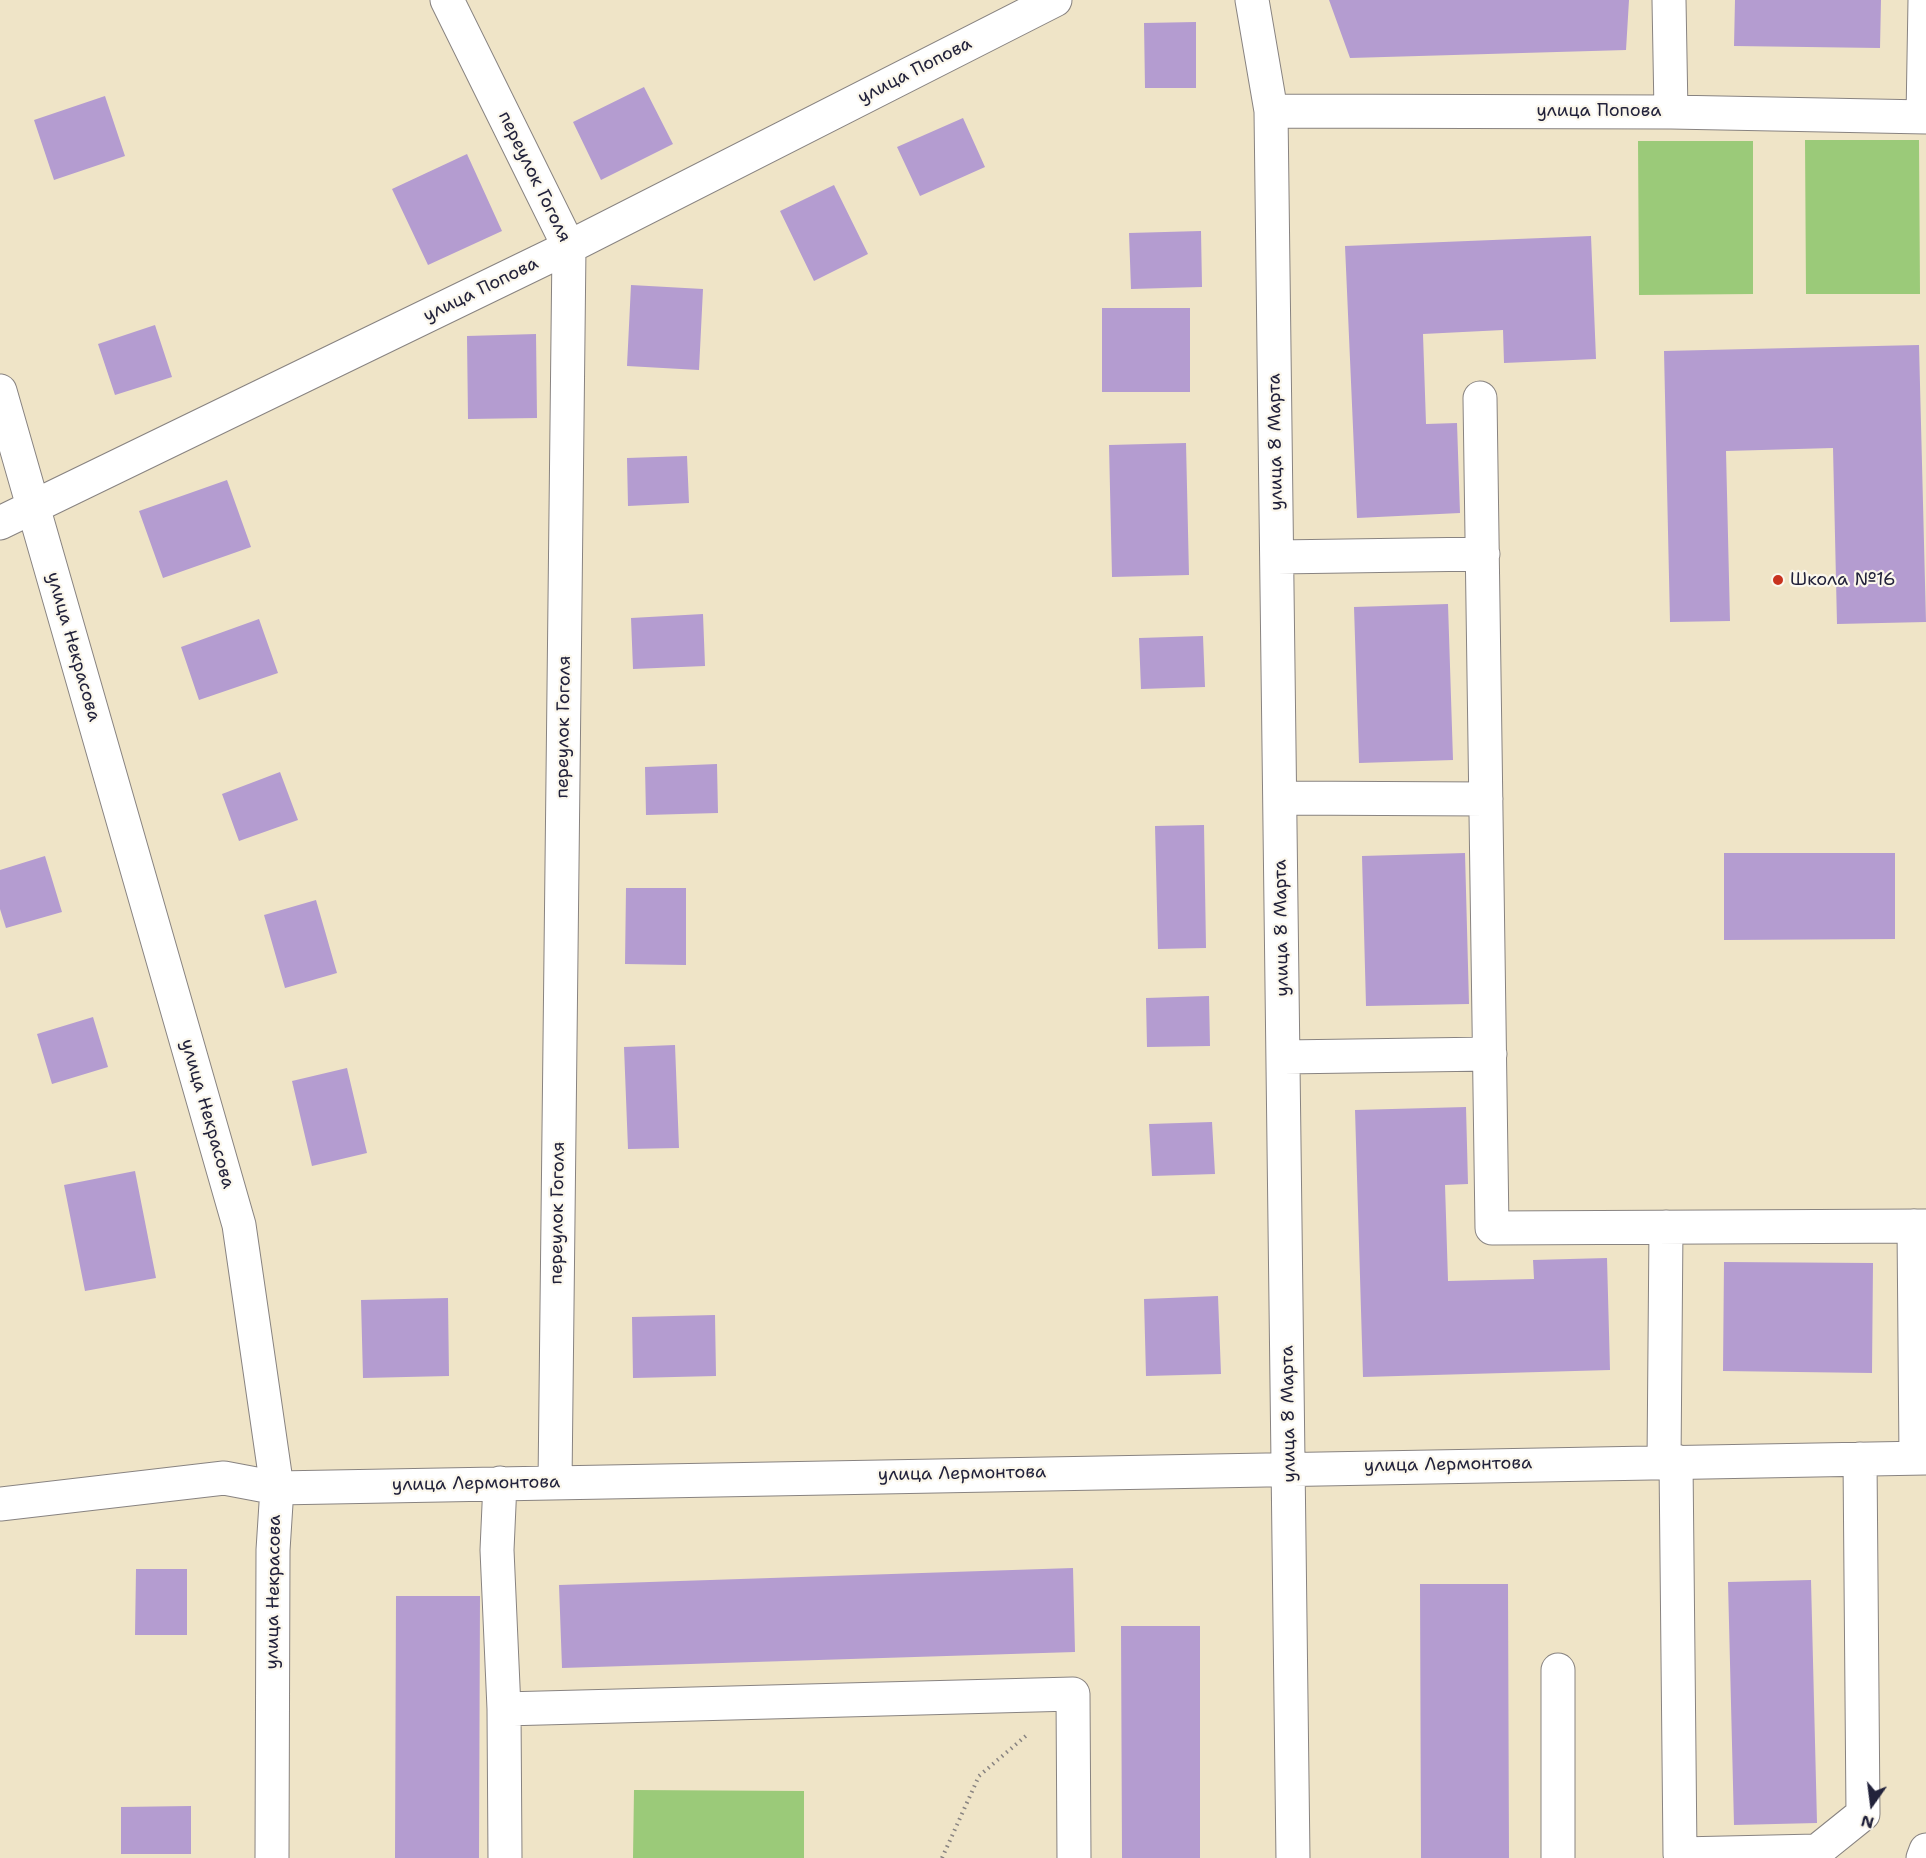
<!DOCTYPE html>
<html>
<head>
<meta charset="utf-8">
<style>
  body { margin:0 }
  #map { position:relative; width:1926px; height:1858px; overflow:hidden; background:#efe4c7; font-family:"Shantell Sans",sans-serif }
  canvas { display:block }
  .north { position:absolute; left:1842px; top:1774px; width:60px; height:60px; -webkit-text-stroke:4px #fbf7ec; paint-order:stroke; rotate:194deg; font-size:16px; font-weight:700; line-height:24px; text-align:center; color:#22223b }
  .north::after { content:''; display:block; margin:auto; width:21px; height:27px; background:#22223b; clip-path:polygon(50% 0,100% 100%,50% 72%,0 100%) }
</style>
</head>
<body>
<div id="map">
<canvas width="1926" height="1858"></canvas>
<div class="north">N</div>
</div>
<script>
const context = document.querySelector('canvas').getContext('2d');
context.lineJoin = 'round';
function fill(path, color) {
  context.fillStyle = color;
  context.fill(path, 'evenodd');
}
function poly(rows) {
  const path = new Path2D();
  for (const r of rows) {
    path.moveTo(r[0], r[1]);
    for (let i = 2; i < r.length; i += 2) path.lineTo(r[i], r[i + 1]);
  }
  return path;
}
function stroke(path, color, width, dash) {
  context.strokeStyle = color;
  context.lineWidth = width;
  context.lineCap = dash ? 'butt' : 'round';
  context.setLineDash(dash || []);
  context.stroke(path);
}
function label(font, color, halo, rows, align = 'center') {
  context.font = font + ' "Shantell Sans",sans-serif';
  context.lineWidth = 4.5;
  context.setLineDash([]);
  context.textBaseline = 'middle';
  context.strokeStyle = halo;
  context.fillStyle = color;
  for (const [text, x, y, turn = 0] of rows) {
    context.save();
    context.translate(x, y);
    context.rotate((+turn || 0) * Math.PI / 180);
    context.textAlign = isNaN(turn) ? turn : align;
    if (halo) context.strokeText(text, 0, 0);
    context.fillText(text, 0, 0);
    context.restore();
  }
}
fill(poly([
  [1805,140,1919,140,1920,294,1806,294],
  [1638,141,1753,141,1753,294,1639,295],
  [634,1790,804,1791,804,1858,633,1858]
]), '#9bca79');
fill(poly([
  [1329,0,1629,0,1626,50,1350,58],
  [1735,0,1881,0,1880,48,1734,46],
  [1196,22,1196,88,1145,88,1144,23],
  [644,87,673,144,601,180,573,122],
  [105,96,125,156,54,180,34,120],
  [963,118,985,167,920,196,897,147],
  [467,154,502,231,428,265,392,189],
  [834,185,868,254,814,281,780,211],
  [1201,231,1202,287,1131,289,1129,233],
  [1591,236,1596,359,1504,363,1503,330,1423,334,1426,424,1457,423,1460,513,1357,518,1345,246],
  [631,285,703,289,699,370,627,366],
  [1102,308,1190,308,1190,392,1102,392],
  [155,325,172,377,115,395,98,344],
  [536,334,537,418,468,419,467,336],
  [1919,345,1926,622,1837,624,1833,448,1726,451,1730,621,1670,622,1664,351],
  [1186,443,1189,575,1112,577,1109,445],
  [687,456,689,503,628,506,627,458],
  [227,480,251,547,163,578,139,511],
  [1448,604,1453,760,1359,763,1354,607],
  [703,614,705,666,633,669,631,618],
  [259,619,278,673,199,700,181,647],
  [1203,636,1205,687,1141,689,1139,638],
  [717,764,718,813,646,815,645,767],
  [280,772,298,820,239,841,222,794],
  [1204,825,1206,948,1158,949,1155,826],
  [1465,853,1469,1004,1366,1006,1362,856],
  [1724,853,1895,853,1895,939,1724,940],
  [45,856,62,912,6,928,0,909,0,870],
  [626,888,686,888,686,965,625,964],
  [316,900,337,973,285,988,264,915],
  [1209,996,1210,1046,1147,1047,1146,998],
  [93,1017,108,1067,52,1084,37,1034],
  [675,1045,679,1148,628,1149,624,1047],
  [347,1068,367,1153,312,1166,292,1081],
  [1466,1107,1468,1184,1445,1185,1448,1281,1534,1279,1533,1260,1607,1258,1610,1370,1363,1377,1355,1110],
  [1212,1122,1215,1174,1152,1176,1149,1124],
  [135,1171,156,1278,85,1291,64,1185],
  [1724,1262,1873,1263,1872,1373,1723,1371],
  [1218,1296,1221,1374,1146,1376,1144,1299],
  [448,1298,449,1376,363,1378,361,1300],
  [715,1315,716,1376,633,1378,632,1317],
  [1073,1568,1075,1652,562,1668,559,1585],
  [136,1569,187,1569,187,1635,135,1635],
  [1811,1580,1817,1823,1734,1825,1728,1582],
  [1420,1584,1508,1584,1509,1858,1421,1858],
  [396,1596,480,1596,479,1858,395,1858],
  [1121,1626,1200,1626,1200,1858,1122,1858],
  [191,1806,191,1854,121,1854,121,1807]
]), '#b49cd0');
const minor = poly([
  [447,0,569,247,555,1482],
  [1252,0,1271,111,1293,1858],
  [1669,0,1671,112],
  [1271,111,1671,112,1926,117],
  [1923,117,1925,0],
  [0,391,239,1225,277,1488,273,1550,272,1858],
  [1480,398,1492,1228,1926,1226],
  [0,523,569,247,1055,0],
  [1277,557,1483,554],
  [1280,798,1486,799],
  [1284,1057,1490,1054],
  [1914,1226,1916,1458],
  [1676,1461,1680,1854,1817,1851,1863,1814,1860,1459],
  [1664,1462,1666,1227],
  [500,1483,497,1550,504,1709,505,1858],
  [0,1504,224,1478,277,1488,1926,1458],
  [1558,1670,1558,1858],
  [504,1709,1073,1694,1074,1858],
  [1923,1858,1926,1850]
]);
stroke(minor, '#888381', 35);
stroke(poly([
  [942,1858,979,1776,1028,1734]
]), '#888381', 4, [1.5, 4.5]);
stroke(minor, '#fff', 33);
for (const [x, y, r, color] of [
  [1778,580,6,"#c8321e"]
]) {
  const dot = new Path2D();
  dot.arc(x, y, r, 0, 2 * Math.PI);
  context.fillStyle = color;
  context.fill(dot);
  stroke(dot, '#fbf7ec', 2);
}
label('18px', '#22223b', '#fbf7ec', [
  ["улица Попова",915,71,-27],
  ["улица Попова",1599,111],
  ["переулок Гоголя",534,177,64],
  ["улица Попова",481,290,-26],
  ["улица 8 Марта",1276,442,-91],
  ["улица Некрасова",73,647,74],
  ["переулок Гоголя",564,727,-89],
  ["улица 8 Марта",1282,928,-91],
  ["улица Некрасова",207,1114,74],
  ["переулок Гоголя",558,1213,-89],
  ["улица 8 Марта",1289,1414,-91],
  ["улица Лермонтова",1448,1465,-1],
  ["улица Лермонтова",962,1474,-1],
  ["улица Лермонтова",476,1484,-1],
  ["улица Некрасова",274,1592,-89]
]);
label('18px', '#22223b', '#fbf7ec', [
  ["Школа №16",1790,580]
], 'left');
</script>
</body>
</html>
